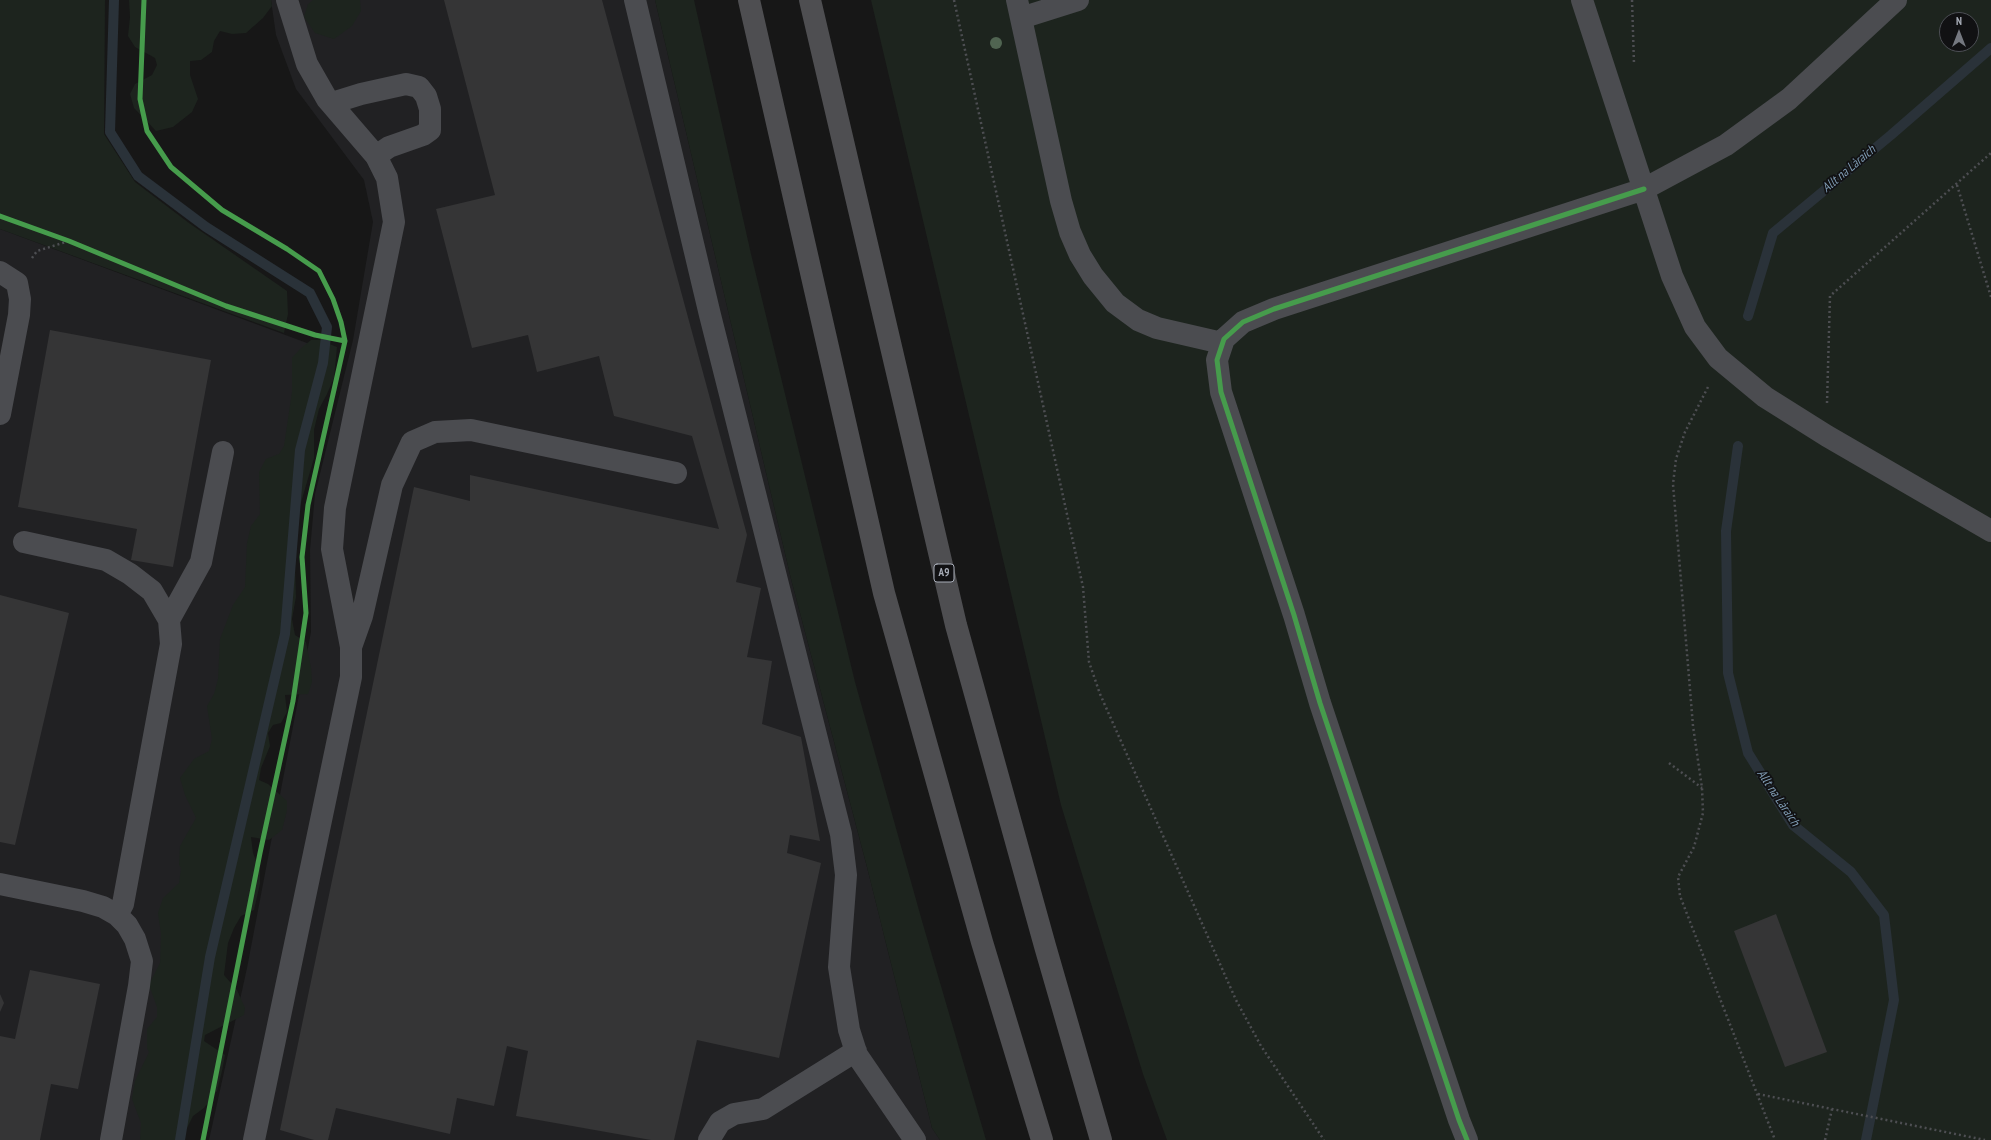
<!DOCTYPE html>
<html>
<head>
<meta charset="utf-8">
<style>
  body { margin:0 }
  #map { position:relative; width:1991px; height:1140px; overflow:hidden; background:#171717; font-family:"PT Sans Narrow",sans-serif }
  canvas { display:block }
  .north { position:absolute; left:1939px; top:12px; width:40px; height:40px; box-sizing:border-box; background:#111113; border:1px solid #4d4f55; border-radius:50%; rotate:0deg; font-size:11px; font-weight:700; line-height:16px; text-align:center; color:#a8adb8 }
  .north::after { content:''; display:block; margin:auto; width:14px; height:18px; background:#757880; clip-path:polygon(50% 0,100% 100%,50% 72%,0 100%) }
</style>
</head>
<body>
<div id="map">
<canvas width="1991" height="1140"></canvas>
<div class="north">N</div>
</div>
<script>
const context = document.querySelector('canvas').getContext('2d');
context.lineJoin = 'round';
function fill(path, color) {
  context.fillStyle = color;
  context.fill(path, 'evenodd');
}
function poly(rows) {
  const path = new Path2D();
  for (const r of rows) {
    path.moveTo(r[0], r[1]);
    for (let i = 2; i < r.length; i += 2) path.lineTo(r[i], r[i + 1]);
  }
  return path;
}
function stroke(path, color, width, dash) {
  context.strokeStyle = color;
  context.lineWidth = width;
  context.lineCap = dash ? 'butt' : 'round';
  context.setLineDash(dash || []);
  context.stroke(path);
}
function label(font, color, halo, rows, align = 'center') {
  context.font = font + ' "PT Sans Narrow",sans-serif';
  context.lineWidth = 3.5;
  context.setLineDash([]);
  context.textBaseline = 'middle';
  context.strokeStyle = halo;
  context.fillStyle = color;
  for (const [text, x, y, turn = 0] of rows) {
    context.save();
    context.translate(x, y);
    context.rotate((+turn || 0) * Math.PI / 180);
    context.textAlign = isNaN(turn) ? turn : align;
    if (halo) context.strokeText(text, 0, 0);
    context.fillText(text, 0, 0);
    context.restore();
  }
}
fill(poly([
  [271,0,655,0,791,579,867,867,932,1128,940,1140,209,1140,247,968,311,632,310,550,315,494,353,340,373,222,364,180,296,89,276,35],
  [0,229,315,346,156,1140,0,1140]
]), '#212123');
fill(poly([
  [0,0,105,0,104,134,135,182,189,223,287,291,288,314,284,333,0,229],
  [129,0,271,0,272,6,263,18,246,33,232,34,220,31,214,41,212,52,201,60,190,61,190,75,198,99,192,112,173,127,156,131,134,108,130,94,135,84,152,75,157,65,155,58,135,47,128,36,130,17],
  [313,0,360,0,361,11,352,26,334,39,315,33,304,17,308,4],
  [655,0,694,0,751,254,855,682,922,921,986,1140,940,1140,932,1128,867,867,791,579],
  [871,0,1991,0,1991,1140,1167,1140,1143,1074,1061,805],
  [1947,20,1971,20,1971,44,1947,44],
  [311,340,320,340,337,347,334,378,327,394,319,409,314,430,314,458,300,506,297,530,295,567,296,597,292,619,295,635,306,642,311,668,312,682,308,694,285,695,287,712,281,723,273,725,268,733,270,746,261,768,259,780,268,784,287,801,287,810,282,830,269,840,251,837,253,853,260,870,260,884,254,910,241,916,234,928,228,943,224,975,237,990,245,1008,244,1015,205,1035,204,1041,225,1055,222,1071,217,1091,204,1108,193,1116,185,1132,185,1140,140,1140,141,1123,132,1099,135,1081,149,1052,147,1048,147,1029,157,1017,157,1007,149,985,160,963,161,934,158,913,163,898,179,883,181,868,179,865,180,846,196,818,185,795,180,778,194,759,209,751,212,739,207,706,214,694,218,679,220,639,233,605,245,587,247,543,251,526,260,514,259,472,266,459,279,454,284,446,292,392,292,358,300,349]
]), '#1d241e');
stroke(poly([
  [114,0,110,132,138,176,206,227,310,293,327,327,323,363,300,450,285,634,210,957,180,1140],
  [1748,316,1773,233,1891,135,1991,48],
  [1738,446,1726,531,1728,673,1748,753,1793,825,1851,872,1884,915,1894,1000,1866,1140]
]), '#2a3239', 10);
fill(poly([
  [444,0,602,0,747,535,736,582,761,588,747,657,772,661,762,724,801,737,820,841,790,835,787,853,821,863,779,1058,697,1040,674,1140,651,1140,516,1116,528,1051,507,1046,494,1106,457,1098,450,1134,336,1108,328,1140,314,1140,280,1130,414,487,470,501,470,475,719,529,692,436,614,416,599,356,537,372,528,335,472,348,436,209,495,195],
  [50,330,211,360,173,567,131,560,137,529,18,507],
  [0,595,69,613,15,845,0,842],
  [1776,914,1827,1052,1785,1067,1734,931],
  [30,970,100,984,78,1089,51,1084,40,1140,0,1140,0,1036,15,1039],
  [0,994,4,1003,0,1012]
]), '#353536');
stroke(poly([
  [954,0,1083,587,1089,662,1100,694,1236,1000,1261,1046,1324,1140],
  [1632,0,1634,64],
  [1957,185,1991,297],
  [32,258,37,251,69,241],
  [1708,387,1685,432,1676,459,1673,484,1693,726,1702,788,1703,813,1694,847,1678,877,1680,896,1775,1140],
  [1827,403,1830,296,1991,153],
  [1669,763,1702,788],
  [1758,1094,1985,1140],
  [1825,1140,1832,1109]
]), '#4d4e52', 2.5, [2, 3]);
stroke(poly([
  [635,0,710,315,841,834,846,875,839,967,849,1030,857,1055,915,1140],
  [1017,0,1061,201,1070,232,1080,255,1093,276,1115,303,1138,320,1157,328,1222,343],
  [1582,0,1672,276,1695,327,1718,358,1765,397,1827,436,1991,531],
  [1021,18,1078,0],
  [332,103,361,94,406,84,419,87,426,96,430,109,430,130,423,135,389,147,376,156],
  [0,272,17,283,20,299,19,315,0,414],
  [24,542,106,560,130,574,152,591,169,620,171,644,123,904,117,915],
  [169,620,201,562,223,452],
  [351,647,362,616,392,485,412,442,435,432,471,430,676,473],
  [0,884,83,901,103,907,117,915,127,925,135,939,142,961,139,986,111,1140],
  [254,1140,351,677,351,647,332,549,335,508,394,222,387,178,376,156,327,99,307,64,287,0],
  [709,1140,720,1122,734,1114,763,1109,856,1051],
  [1467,1140,1459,1120,1320,703,1294,615,1221,392,1217,360,1224,339,1243,322,1274,309,1644,189,1726,145,1789,99,1896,0]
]), '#4b4c50', 22);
stroke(poly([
  [749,0,884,593,982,942,1042,1140],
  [810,0,956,625,1045,946,1101,1140]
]), '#4e4e51', 22);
stroke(poly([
  [144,0,140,99,147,131,171,167,222,210,287,249,319,271,333,299,341,322,345,341,308,505,302,557,306,613,293,701,260,853,203,1140],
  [0,216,69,241,226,306,315,335,345,341],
  [1467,1140,1459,1120,1320,703,1294,615,1221,392,1217,360,1224,339,1243,322,1274,309,1644,189]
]), '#469c4c', 5);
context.fillStyle = '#506451';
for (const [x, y] of [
  [996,43]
]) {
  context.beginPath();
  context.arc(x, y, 6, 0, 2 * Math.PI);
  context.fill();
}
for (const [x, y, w] of [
  [944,573,20]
]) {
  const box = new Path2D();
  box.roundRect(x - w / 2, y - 9, w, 18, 3);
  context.fillStyle = '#111113';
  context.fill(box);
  stroke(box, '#a8adb8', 1);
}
label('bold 11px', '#a8adb8', null, [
  ["A9",944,573]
]);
label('italic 13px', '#7f9bb3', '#111113', [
  ["Allt na Làraich",1849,169,-40],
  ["Allt na Làraich",1778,798,56]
]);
</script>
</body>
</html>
